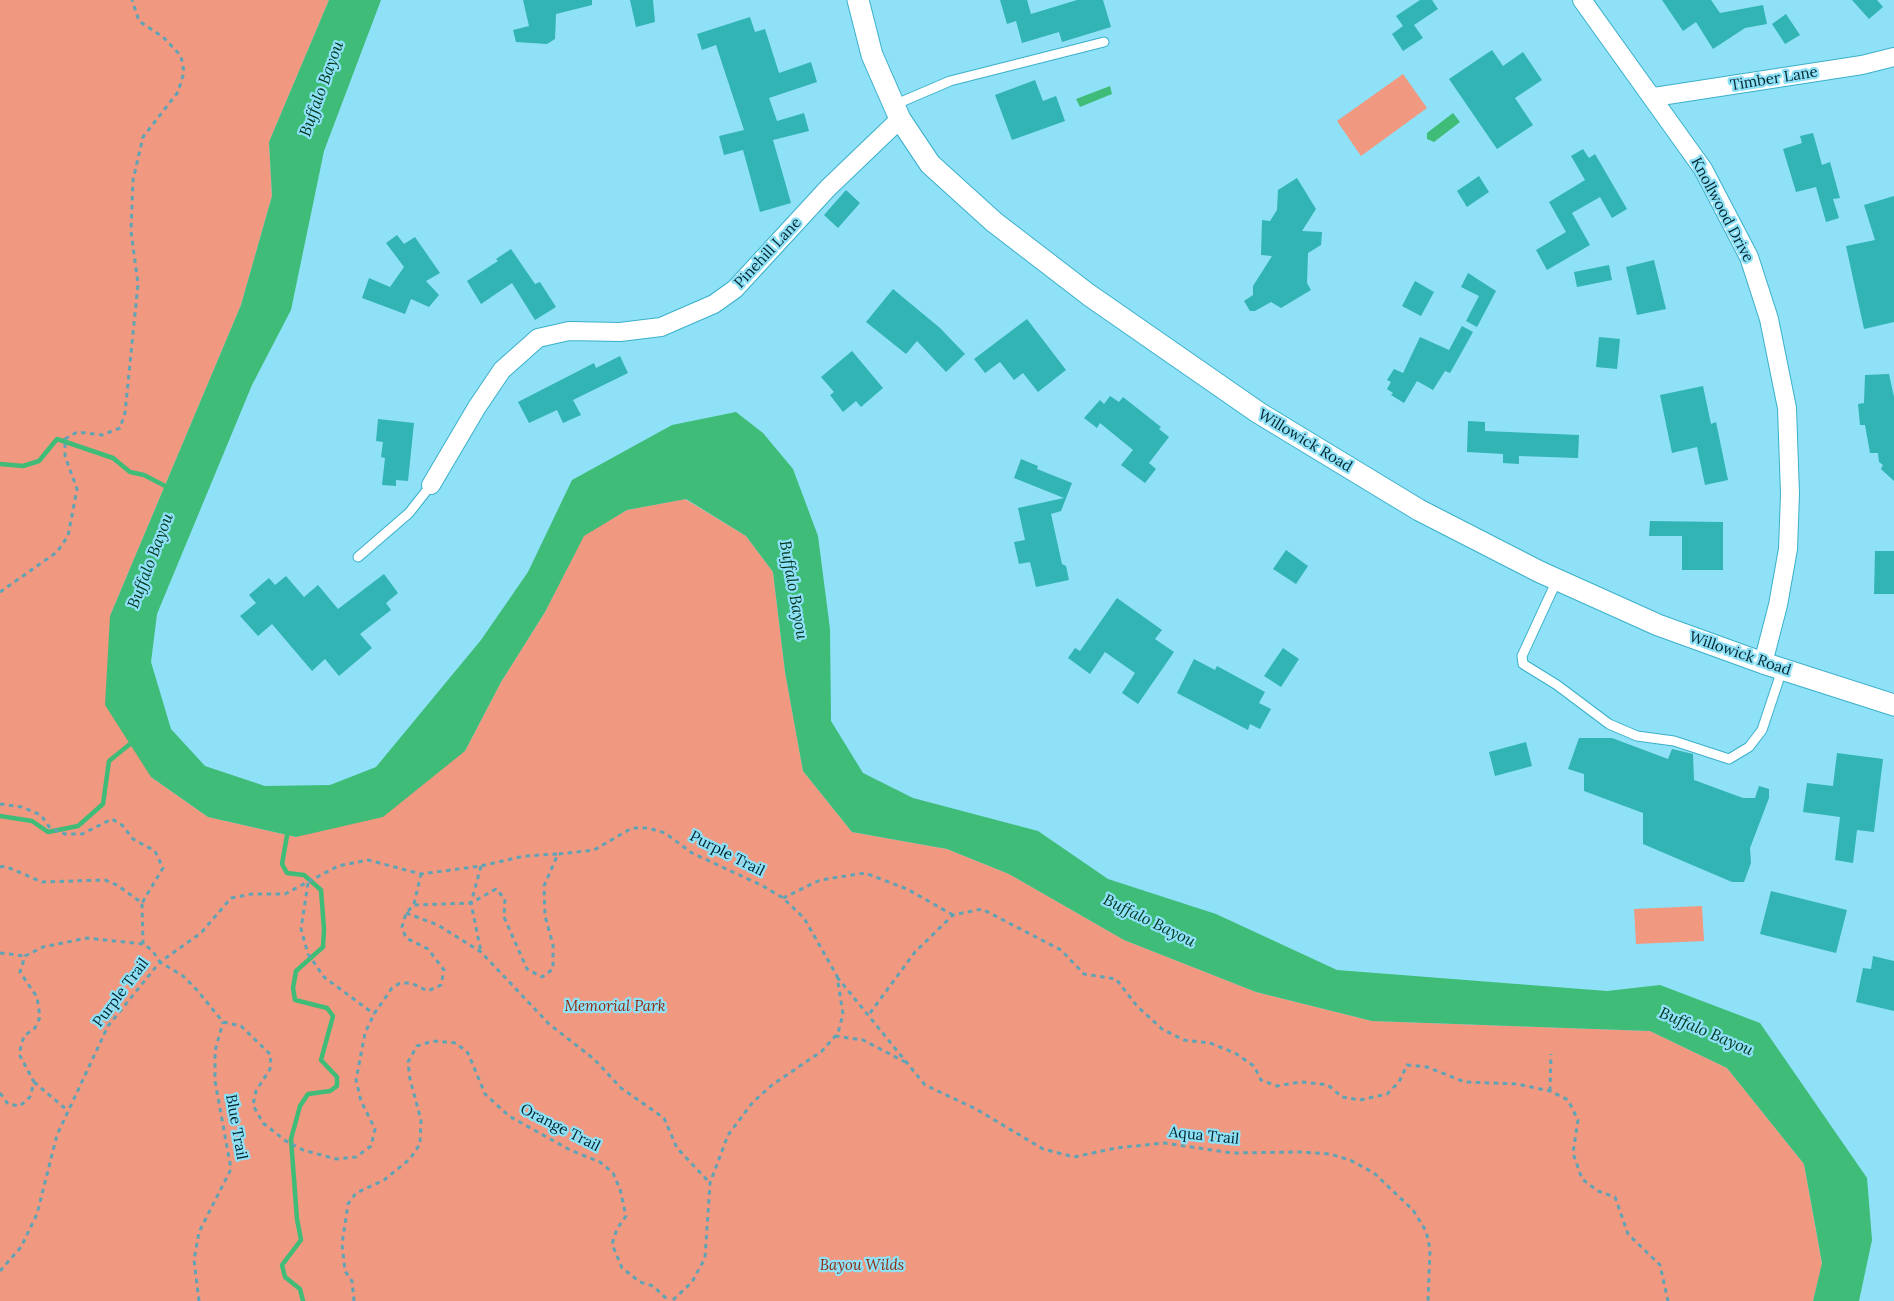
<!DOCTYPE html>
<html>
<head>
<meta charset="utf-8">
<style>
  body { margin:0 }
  canvas { display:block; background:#8ee1f6 }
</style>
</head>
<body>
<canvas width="1894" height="1301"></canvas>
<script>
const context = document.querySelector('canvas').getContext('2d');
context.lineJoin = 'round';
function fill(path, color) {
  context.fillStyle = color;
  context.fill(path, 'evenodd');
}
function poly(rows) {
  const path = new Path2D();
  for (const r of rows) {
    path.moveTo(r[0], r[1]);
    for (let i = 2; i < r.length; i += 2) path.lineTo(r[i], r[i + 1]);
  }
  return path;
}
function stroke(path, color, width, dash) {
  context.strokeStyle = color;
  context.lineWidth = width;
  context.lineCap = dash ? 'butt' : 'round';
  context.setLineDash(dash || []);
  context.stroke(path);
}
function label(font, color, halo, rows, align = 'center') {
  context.font = font + ' Lora,serif';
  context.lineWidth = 4.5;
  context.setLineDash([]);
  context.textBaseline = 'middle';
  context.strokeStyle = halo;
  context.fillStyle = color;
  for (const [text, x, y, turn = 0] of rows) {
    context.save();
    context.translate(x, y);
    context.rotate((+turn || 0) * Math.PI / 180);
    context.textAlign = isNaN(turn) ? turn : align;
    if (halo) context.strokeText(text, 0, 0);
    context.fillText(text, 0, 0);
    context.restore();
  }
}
fill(poly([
  [0,0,329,0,269,142,272,196,241,305,110,616,151,777,208,817,296,837,465,751,501,682,545,612,584,535,627,510,685,499,746,536,773,572,785,672,803,771,852,832,947,849,1009,874,1124,940,1256,992,1372,1021,1650,1031,1727,1068,1804,1164,1822,1264,1813,1301,0,1301],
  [1403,74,1427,108,1361,156,1337,121],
  [1702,906,1704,941,1636,944,1634,909]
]), '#f19880');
fill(poly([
  [329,0,381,0,324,151,291,310,252,385,157,614,151,662,171,729,205,766,265,786,330,785,376,767,481,640,528,572,572,480,672,425,736,412,763,433,793,469,818,536,830,629,831,721,863,773,913,798,1038,831,1108,879,1216,914,1337,970,1607,991,1660,985,1760,1023,1867,1178,1872,1240,1859,1301,1813,1301,1822,1263,1804,1164,1727,1068,1650,1031,1372,1021,1256,992,1124,940,1009,874,947,849,852,832,803,771,785,672,773,572,746,536,686,499,627,510,584,536,545,612,501,682,465,751,383,817,296,837,208,817,151,777,105,705,110,616,241,305,272,196,269,142],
  [1110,86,1112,94,1080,107,1076,99],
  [1453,113,1460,122,1434,142,1427,139,1427,133]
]), '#3fbc78');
stroke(poly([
  [0,464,23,466,39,461,57,439,113,458,130,472,144,475,169,488],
  [0,816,32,821,48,832,78,826,103,804,109,761,135,740],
  [288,830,282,864,287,873,304,875,321,890,324,929,323,947,296,971,293,988,295,1000,327,1008,333,1016,321,1060,337,1077,337,1086,330,1091,308,1094,300,1106,291,1139,297,1219,301,1240,282,1265,285,1277,300,1289,303,1301]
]), '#3fbc78', 4.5);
fill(poly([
  [523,0,592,0,592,5,556,14,555,39,547,44,516,42,513,30,529,26],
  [630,0,653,0,655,22,636,27],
  [1000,0,1027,0,1031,14,1077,0,1103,0,1111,27,1062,42,1059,32,1022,43,1016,21,1007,24],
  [1420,0,1432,0,1438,9,1414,25,1423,38,1403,51,1392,34,1403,26,1396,16],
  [1662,0,1711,0,1720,13,1763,5,1767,24,1745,28,1713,49,1696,22,1683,31],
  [1852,0,1877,0,1883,7,1869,19],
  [1786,14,1800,35,1785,44,1772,24],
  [750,17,755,32,765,29,779,73,811,62,817,82,769,98,777,121,804,113,809,131,773,140,791,203,760,212,743,150,724,155,719,136,744,130,716,45,702,50,697,34],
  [1492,50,1503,66,1523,52,1542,80,1515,98,1533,125,1497,149,1449,79],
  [1035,80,1043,101,1056,96,1065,121,1012,140,995,95],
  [1813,133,1822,165,1830,162,1840,198,1833,199,1839,218,1826,222,1816,187,1796,192,1783,149,1802,143,1800,136],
  [1583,149,1589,158,1595,154,1627,209,1612,218,1600,197,1572,213,1590,245,1547,270,1536,250,1566,232,1549,202,1585,180,1571,156],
  [1479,176,1489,192,1467,207,1457,191],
  [1297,178,1316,209,1302,231,1322,232,1321,245,1308,253,1307,283,1311,290,1281,308,1271,302,1255,311,1250,311,1244,301,1253,295,1253,286,1272,256,1261,255,1262,220,1270,221,1277,210,1278,190],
  [846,190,860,203,838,228,824,215],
  [1894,196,1894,322,1864,329,1846,246,1875,240,1864,205],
  [397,235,404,244,415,237,440,273,426,281,439,295,429,307,411,299,405,314,362,298,369,278,390,287,404,267,386,243],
  [511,249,535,284,540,282,556,307,535,320,512,283,481,304,467,281,498,261,496,259],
  [1654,260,1666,309,1637,315,1626,267],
  [1609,265,1612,280,1577,287,1574,272],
  [1468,273,1496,291,1477,327,1466,321,1479,296,1461,287],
  [1415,281,1434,292,1421,316,1402,306],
  [893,289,940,328,965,354,946,372,917,341,906,354,866,322],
  [1027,319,1066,370,1038,392,1023,373,1014,380,1000,362,985,373,974,359],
  [1462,326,1473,332,1450,373,1445,371,1433,390,1417,381,1404,403,1391,395,1393,393,1387,389,1391,382,1387,380,1394,369,1403,373,1420,337,1449,350],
  [1599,337,1620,339,1617,369,1596,367],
  [852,351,883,388,861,407,856,401,843,412,830,395,834,392,821,377],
  [620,356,628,373,573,400,581,415,563,423,557,410,529,423,518,402,594,363,596,368],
  [1889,374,1894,397,1894,481,1881,469,1883,465,1879,462,1878,453,1870,453,1865,425,1860,425,1858,404,1864,403,1865,375],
  [1703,386,1711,424,1716,422,1728,480,1705,485,1697,447,1672,453,1660,395],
  [1110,396,1119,402,1123,397,1161,427,1159,429,1169,437,1149,463,1156,469,1145,483,1121,465,1133,450,1100,423,1097,428,1084,418,1100,400,1104,404],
  [378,419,414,423,408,481,396,480,396,486,382,485,385,458,381,457,383,442,376,441],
  [1468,421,1485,422,1485,431,1579,435,1578,458,1519,456,1519,464,1503,463,1503,454,1467,452],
  [1021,459,1038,466,1037,469,1072,483,1061,511,1051,514,1062,564,1066,566,1069,580,1036,587,1030,562,1019,564,1014,542,1025,540,1018,508,1064,498,1014,478],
  [1650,521,1723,522,1723,570,1682,570,1682,536,1649,536],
  [1286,550,1308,566,1296,584,1273,569],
  [1875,551,1894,551,1894,594,1874,594],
  [384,574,398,593,386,603,391,610,360,634,372,648,339,676,325,659,312,671,272,624,258,636,240,616,256,603,249,595,269,578,275,585,286,576,304,597,318,585,338,609],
  [1117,598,1162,630,1155,639,1174,652,1138,704,1122,693,1135,673,1105,652,1090,674,1068,658,1075,648,1080,651],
  [1283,648,1299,659,1281,687,1264,676],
  [1194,659,1215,670,1217,666,1265,692,1259,703,1271,709,1260,729,1250,724,1248,730,1177,693],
  [1579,738,1612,738,1668,759,1672,749,1693,754,1694,780,1743,798,1755,798,1759,786,1769,789,1769,798,1750,848,1751,863,1744,882,1732,882,1643,844,1643,813,1584,791,1584,774,1568,769],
  [1526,742,1532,766,1495,776,1489,752],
  [1837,753,1883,759,1874,832,1857,830,1853,863,1835,860,1840,817,1803,812,1807,783,1833,786],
  [1771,891,1847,910,1836,953,1760,934],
  [1873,956,1894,961,1894,1011,1856,1002,1863,968,1871,969]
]), '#32b3b4');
const service = poly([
  [894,105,950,81,1104,42],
  [358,557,409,513,431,485],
  [1557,580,1522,656,1523,664,1557,685,1609,724,1637,736,1674,741,1729,759,1749,747,1762,730,1782,670]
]);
const minor = poly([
  [1582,0,1703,169,1749,257,1769,319,1787,408,1790,494,1788,549,1778,605,1763,663],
  [1654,97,1862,65,1894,57],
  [431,485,477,407,502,370,538,338,569,331,620,332,661,327,714,304,735,289,828,188,900,119]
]);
const tertiary = poly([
  [858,0,872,55,900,119,930,164,994,222,1089,295,1259,413,1419,510,1540,572,1658,625,1763,663,1894,705]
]);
stroke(service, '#3bb0ca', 11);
stroke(minor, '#3bb0ca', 20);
stroke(tertiary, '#3bb0ca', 23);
stroke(poly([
  [0,592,57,552,68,536,77,489,65,456,65,439,77,432,102,435,120,428,125,413,138,284,131,231,133,180,143,137,178,92,184,72,181,56,163,37,139,21,132,0],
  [0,804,22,807,41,815,50,828,65,834,82,834,112,819,122,825,133,839,155,851,163,868,142,903],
  [481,866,471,903,481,952],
  [0,867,5,866,42,882,105,880,117,885,142,903,143,944],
  [308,883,301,929,308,954,324,977,374,1014],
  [783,898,820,880,865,873,907,889,953,915],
  [414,904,421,874],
  [406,913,438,925,481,952,549,1024,594,1059,621,1088,664,1118,677,1148,709,1182],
  [0,953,25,956],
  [837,977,925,1085,976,1109,1043,1149,1074,1157,1116,1148,1164,1143,1232,1153,1300,1152,1330,1154,1350,1160,1374,1173,1413,1210,1426,1231,1430,1249,1428,1301],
  [870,1013,915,952,953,915,982,909,1061,950,1084,974,1116,979,1137,1006,1162,1029,1184,1040,1210,1043,1235,1053,1254,1066,1261,1080,1277,1086,1301,1082,1328,1085,1342,1097,1360,1100,1387,1094,1399,1082,1407,1065,1427,1067,1465,1082,1517,1084,1550,1091,1568,1100,1578,1120,1573,1153,1582,1179,1598,1191,1615,1197,1628,1234,1660,1265,1668,1301],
  [835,1036,863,1040,905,1062],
  [34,1082,67,1110],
  [1550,1091,1551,1054],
  [0,1093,8,1104,20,1106,30,1097,34,1082,19,1054,24,1036,35,1028,40,1017,37,997,20,972,25,956,43,947,87,938,143,944,152,950,160,962,201,933,231,898,252,894,285,894,338,866,368,860,421,874,481,866,524,856,558,854],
  [0,1271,21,1247,37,1214,57,1135,108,1026,160,962,183,976,197,990,223,1022,241,1026,271,1055,270,1069,256,1091,253,1105,263,1123,286,1141,303,1150,336,1159,356,1157,371,1146,375,1129,361,1101,356,1080,365,1033,374,1014,392,988,400,983,411,983,428,991,441,985,444,970,428,949,406,938,402,927,406,913,414,905,471,903,496,889,505,899,504,917,527,969,542,977,553,969,553,945,545,916,544,886,558,854,594,850,632,828,648,828,665,833,692,853,763,886,783,898,804,918,837,976,843,1014,838,1033,822,1051,772,1085,753,1102,728,1135,710,1183,705,1258,692,1282,672,1301],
  [199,1301,194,1260,199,1232,231,1169,215,1081,215,1051,223,1022],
  [354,1301,352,1281,345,1271,342,1244,348,1204,356,1193,384,1180,410,1159,420,1144,421,1120,410,1079,408,1062,417,1046,433,1041,456,1043,468,1053,485,1094,509,1116,570,1150,600,1162,613,1173,620,1189,626,1216,617,1229,612,1244,622,1268,640,1282,653,1286,669,1301]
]), '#60a3b4', 3, [4.5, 4.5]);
stroke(service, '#fff', 9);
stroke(minor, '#fff', 18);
stroke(tertiary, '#fff', 21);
label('15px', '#02272f', '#8ee1f6', [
  ["Timber Lane",1774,79,-9],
  ["Knollwood Drive",1722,210,62],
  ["Pinehill Lane",768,253,-47],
  ["Willowick Road",1305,441,31],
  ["Willowick Road",1740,654,19],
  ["Purple Trail",727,854,27],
  ["Purple Trail",121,993,-53],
  ["Blue Trail",236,1127,80],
  ["Orange Trail",560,1128,27],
  ["Aqua Trail",1204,1136,6]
]);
label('italic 15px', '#912b0e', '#8ee1f6', [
  ["Memorial Park",615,1007],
  ["Bayou Wilds",862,1266]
]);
label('italic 16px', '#00351c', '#8ee1f6', [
  ["Buffalo Bayou",322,89,-70],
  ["Buffalo Bayou",151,561,-69],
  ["Buffalo Bayou",793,590,80],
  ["Buffalo Bayou",1149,921,26],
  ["Buffalo Bayou",1706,1032,23]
]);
</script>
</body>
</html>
